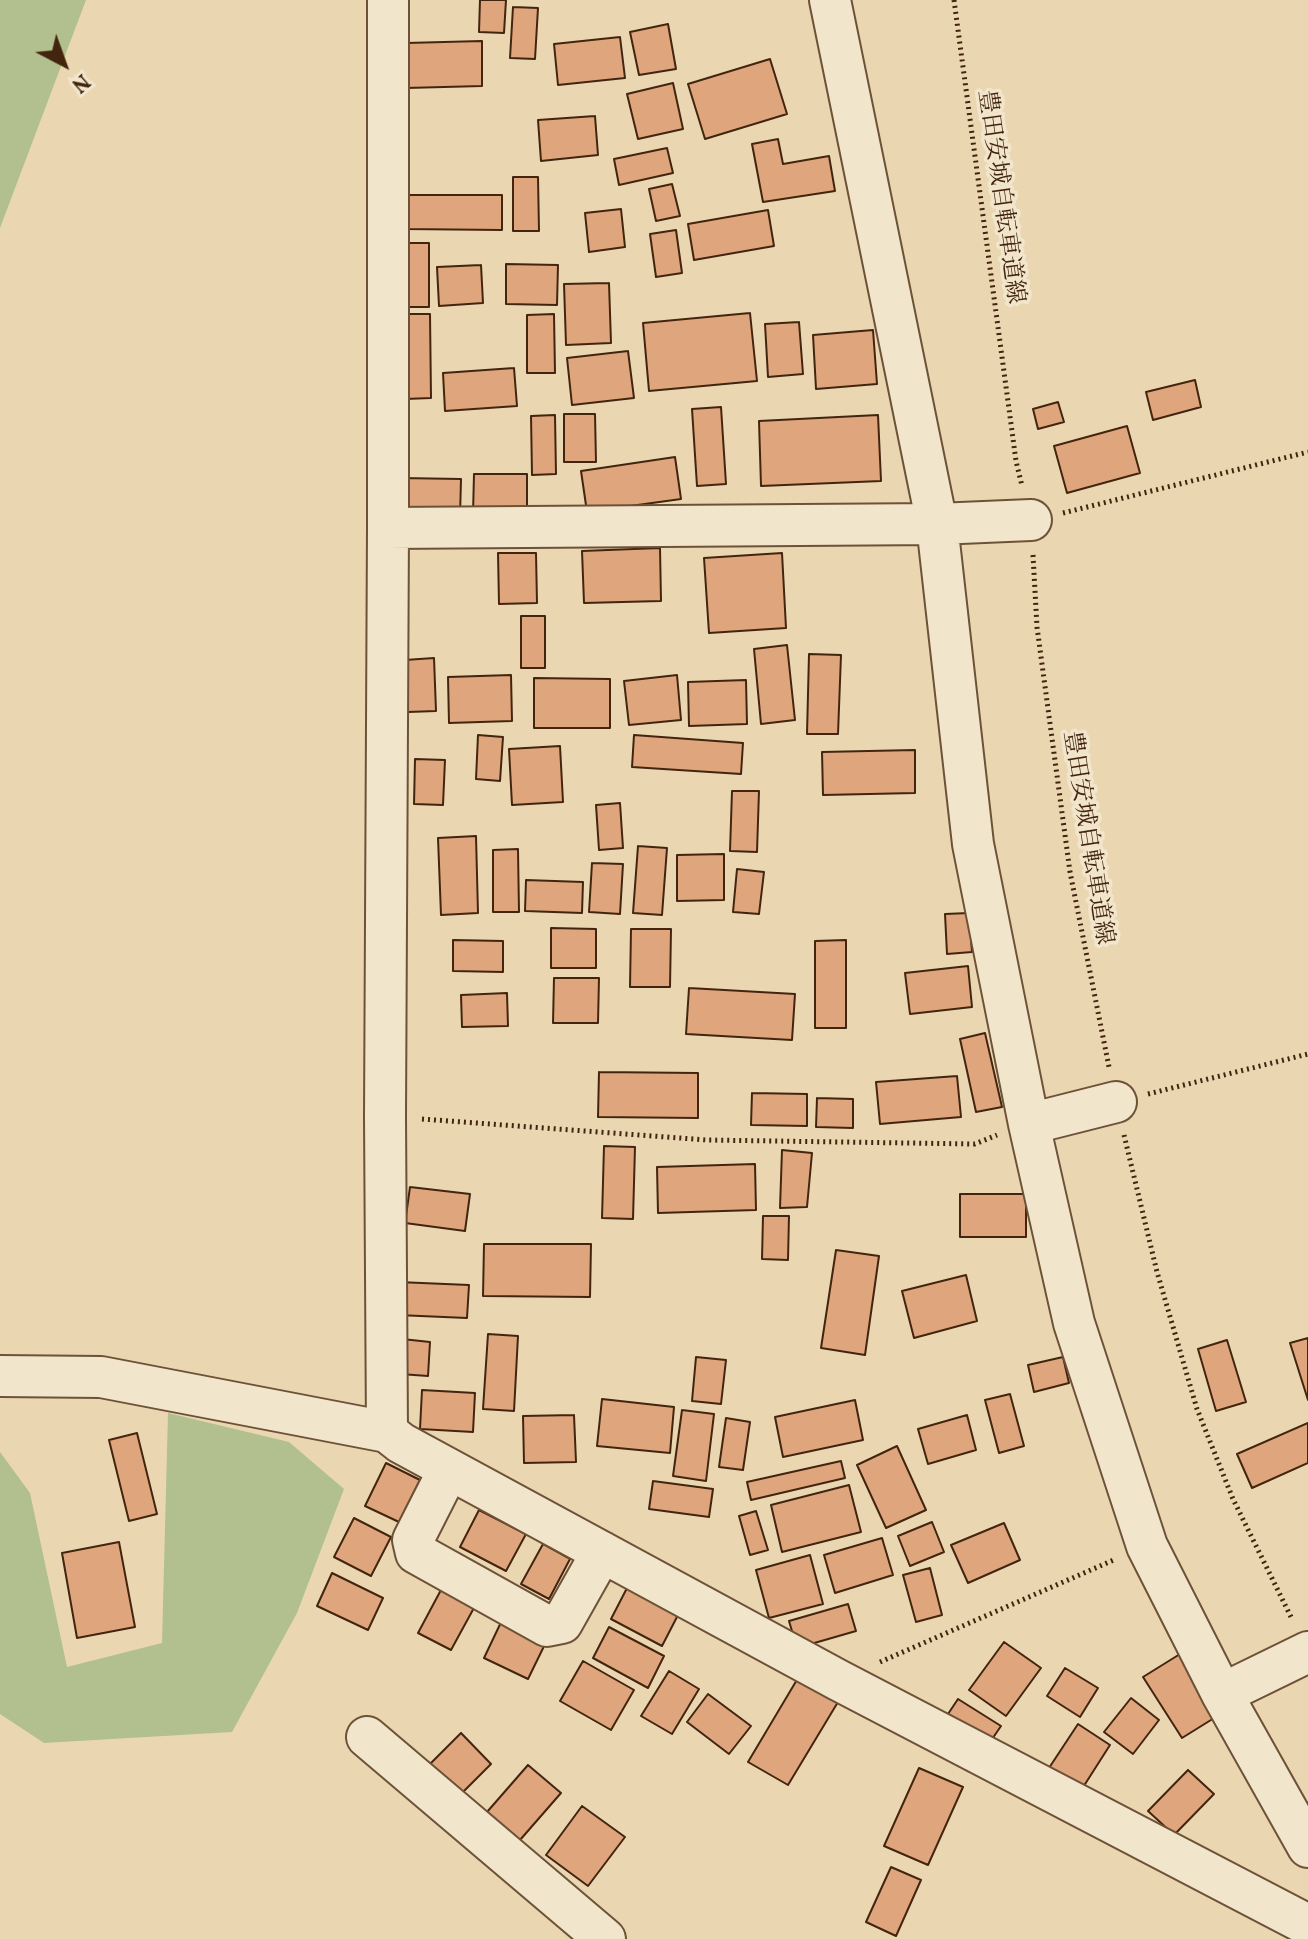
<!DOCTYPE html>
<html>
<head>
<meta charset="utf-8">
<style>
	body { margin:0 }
	#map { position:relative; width:1308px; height:1939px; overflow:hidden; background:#ead7b1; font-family:Vollkorn,serif }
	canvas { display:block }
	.north { position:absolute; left:24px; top:24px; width:80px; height:80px; -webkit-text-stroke:6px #f1e5cc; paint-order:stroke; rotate:139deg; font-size:22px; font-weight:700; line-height:32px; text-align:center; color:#43250f }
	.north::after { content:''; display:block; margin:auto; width:28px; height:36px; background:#43250f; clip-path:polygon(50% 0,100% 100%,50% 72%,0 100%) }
</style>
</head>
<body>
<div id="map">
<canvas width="1308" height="1939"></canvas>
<div class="north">N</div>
</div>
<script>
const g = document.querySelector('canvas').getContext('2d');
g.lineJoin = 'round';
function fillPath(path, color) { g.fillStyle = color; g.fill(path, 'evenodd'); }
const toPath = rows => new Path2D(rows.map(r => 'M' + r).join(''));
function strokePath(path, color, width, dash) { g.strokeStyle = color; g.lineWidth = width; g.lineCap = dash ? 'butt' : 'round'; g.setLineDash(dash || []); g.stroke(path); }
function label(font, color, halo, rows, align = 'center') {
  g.font = font + ' Vollkorn,"Noto Serif JP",serif'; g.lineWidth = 7; g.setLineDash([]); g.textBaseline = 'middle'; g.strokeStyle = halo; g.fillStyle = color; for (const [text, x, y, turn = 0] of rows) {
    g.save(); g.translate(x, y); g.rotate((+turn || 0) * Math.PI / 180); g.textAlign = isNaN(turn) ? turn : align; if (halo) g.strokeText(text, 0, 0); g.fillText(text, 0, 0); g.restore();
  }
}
fillPath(toPath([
	[0,0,86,0,0,228],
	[168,1413,289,1442,344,1489,297,1613,232,1732,44,1743,0,1714,0,1452,30,1493,67,1667,162,1643]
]), '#b2bf8f');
const building = toPath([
	[480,0,506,0,504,33,479,32,480,0],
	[513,7,538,8,535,59,510,58,513,7],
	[668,24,676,69,639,75,630,32,668,24],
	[620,37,625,78,558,85,554,44,620,37],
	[482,41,482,86,406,88,406,43,482,41],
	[770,59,787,114,705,139,688,84,770,59],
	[673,83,683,129,638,139,627,94,673,83],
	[595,116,598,155,541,161,538,120,595,116],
	[778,139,783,164,829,156,835,191,763,202,752,144,778,139],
	[667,148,673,173,619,185,614,159,667,148],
	[513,177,538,177,539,231,513,231,513,177],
	[672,184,680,216,656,221,649,189,672,184],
	[405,195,502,195,502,230,404,229,405,195],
	[621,209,625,247,589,252,585,213,621,209],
	[768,210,774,246,694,260,688,224,768,210],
	[676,230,682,273,656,277,650,234,676,230],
	[405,243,429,243,429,307,405,307,405,243],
	[506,264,558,265,557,305,506,304,506,264],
	[481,265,483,303,439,306,437,267,481,265],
	[609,283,611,343,566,345,564,284,609,283],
	[750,313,757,381,649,391,643,323,750,313],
	[404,314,430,314,431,398,405,399,404,314],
	[554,314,555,373,527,373,527,315,554,314],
	[799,322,803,374,768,377,765,324,799,322],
	[873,330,877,384,816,389,813,335,873,330],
	[628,351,634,398,572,405,567,358,628,351],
	[514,368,517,406,445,411,443,373,514,368],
	[1195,380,1201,407,1153,420,1146,392,1195,380],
	[1058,402,1064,422,1038,429,1033,409,1058,402],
	[721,407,726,484,697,486,692,409,721,407],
	[564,414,595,414,596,462,564,462,564,414],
	[555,415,556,474,532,475,531,416,555,415],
	[878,415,881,481,761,486,759,421,878,415],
	[1127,426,1140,473,1067,493,1054,446,1127,426],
	[675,457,681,499,587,512,581,471,675,457],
	[474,474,527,474,527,515,473,514,474,474],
	[400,478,461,479,460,517,400,516,400,478],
	[660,548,661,601,584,603,582,551,660,548],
	[498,553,536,553,537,603,499,604,498,553],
	[782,553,786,628,709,633,704,558,782,553],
	[521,616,545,616,545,668,521,668,521,616],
	[787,645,795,720,761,724,754,649,787,645],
	[809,654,841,655,838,734,807,734,809,654],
	[434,658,436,711,408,712,405,660,434,658],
	[511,675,512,721,449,723,448,677,511,675],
	[677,675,681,720,629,725,624,681,677,675],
	[534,678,610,679,610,728,534,728,534,678],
	[746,680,747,724,689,726,688,682,746,680],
	[478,735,503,737,500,781,476,779,478,735],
	[634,735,743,743,741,774,632,767,634,735],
	[560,746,563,802,512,805,509,749,560,746],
	[915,750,915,793,823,795,822,752,915,750],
	[415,759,445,760,443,805,414,804,415,759],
	[732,791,759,791,757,852,730,851,732,791],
	[620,803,623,848,599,850,596,805,620,803],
	[476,836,478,913,441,915,438,838,476,836],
	[638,846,667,848,662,915,633,913,638,846],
	[518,849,519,912,493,912,493,850,518,849],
	[724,854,724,900,677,901,677,855,724,854],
	[592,863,623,864,620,914,589,912,592,863],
	[737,869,764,872,759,914,733,912,737,869],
	[526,880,583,882,582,913,525,911,526,880],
	[969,913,972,952,947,954,945,914,969,913],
	[551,928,596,929,596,968,551,968,551,928],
	[631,929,671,929,670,987,630,987,631,929],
	[453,940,503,941,503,972,453,971,453,940],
	[846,940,846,1028,815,1028,815,941,846,940],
	[968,966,972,1007,910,1014,905,973,968,966],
	[554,978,599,978,598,1023,553,1023,554,978],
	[689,988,795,994,792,1040,686,1034,689,988],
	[507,993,508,1026,462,1027,461,995,507,993],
	[985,1033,1002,1107,976,1112,960,1039,985,1033],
	[599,1072,698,1073,698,1118,598,1117,599,1072],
	[957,1076,961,1117,880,1124,876,1082,957,1076],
	[752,1093,807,1094,807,1126,751,1125,752,1093],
	[817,1098,853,1099,853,1128,816,1127,817,1098],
	[604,1146,635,1147,633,1219,602,1218,604,1146],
	[782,1150,812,1153,807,1207,780,1208,782,1150],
	[755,1164,756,1210,658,1213,657,1167,755,1164],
	[410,1187,470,1194,465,1231,405,1223,410,1187],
	[960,1194,1026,1194,1026,1237,960,1237,960,1194],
	[763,1216,789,1216,788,1260,762,1259,763,1216],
	[484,1244,591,1244,590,1297,483,1296,484,1244],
	[836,1250,879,1256,865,1355,821,1348,836,1250],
	[966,1275,977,1321,914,1338,902,1291,966,1275],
	[398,1282,469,1285,467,1318,397,1315,398,1282],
	[488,1334,518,1336,514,1411,483,1409,488,1334],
	[1308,1338,1308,1400,1290,1343,1308,1338],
	[402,1339,430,1342,428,1376,400,1374,402,1339],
	[1227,1340,1246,1402,1216,1411,1198,1349,1227,1340],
	[696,1357,726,1360,721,1404,692,1401,696,1357],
	[1063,1357,1069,1383,1034,1392,1028,1365,1063,1357],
	[422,1390,475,1393,473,1432,420,1429,422,1390],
	[1010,1394,1024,1446,999,1453,985,1400,1010,1394],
	[602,1399,674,1407,670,1453,597,1446,602,1399],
	[855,1400,863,1440,783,1457,775,1417,855,1400],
	[682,1410,714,1414,706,1481,673,1476,682,1410],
	[574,1415,576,1462,524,1463,523,1416,574,1415],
	[967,1415,976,1450,928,1464,918,1429,967,1415],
	[726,1418,750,1422,743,1470,719,1467,726,1418],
	[1308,1423,1308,1463,1252,1488,1237,1454,1308,1423],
	[137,1433,157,1514,129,1521,109,1440,137,1433],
	[897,1446,926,1510,886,1528,857,1465,897,1446],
	[841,1461,845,1478,751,1500,747,1482,841,1461],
	[386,1463,420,1480,399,1522,365,1506,386,1463],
	[653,1481,713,1489,709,1517,649,1509,653,1481],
	[849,1485,861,1532,782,1552,771,1505,849,1485],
	[479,1510,526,1534,506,1571,460,1547,479,1510],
	[756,1511,768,1550,750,1555,739,1516,756,1511],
	[354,1518,391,1537,371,1576,334,1557,354,1518],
	[932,1522,944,1552,910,1566,898,1536,932,1522],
	[1004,1523,1020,1560,968,1583,951,1545,1004,1523],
	[882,1538,893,1575,835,1593,824,1555,882,1538],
	[119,1542,135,1627,77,1638,62,1553,119,1542],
	[543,1544,570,1559,549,1599,521,1584,543,1544],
	[810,1555,823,1604,769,1618,756,1570,810,1555],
	[930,1568,942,1615,916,1622,903,1575,930,1568],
	[332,1573,383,1598,368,1630,317,1606,332,1573],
	[442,1588,475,1606,451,1650,418,1633,442,1588],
	[627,1588,678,1615,662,1646,611,1619,627,1588],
	[848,1604,856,1631,797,1648,789,1621,848,1604],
	[504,1616,548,1638,528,1679,484,1658,504,1616],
	[609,1627,664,1656,648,1688,593,1658,609,1627],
	[1004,1642,1041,1668,1006,1716,969,1690,1004,1642],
	[1180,1654,1219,1715,1182,1738,1143,1677,1180,1654],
	[583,1661,634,1690,611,1730,560,1701,583,1661],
	[1065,1668,1098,1688,1080,1717,1047,1696,1065,1668],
	[669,1671,699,1689,672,1734,641,1716,669,1671],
	[798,1678,838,1702,788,1785,748,1762,798,1678],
	[708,1694,751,1726,729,1754,687,1722,708,1694],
	[1131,1698,1159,1720,1133,1754,1104,1732,1131,1698],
	[958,1699,1001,1726,986,1748,944,1720,958,1699],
	[1078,1724,1110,1745,1080,1792,1047,1771,1078,1724],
	[461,1733,491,1764,456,1799,426,1768,461,1733],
	[528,1765,561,1793,520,1840,487,1812,528,1765],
	[919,1768,963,1787,928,1865,884,1846,919,1768],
	[1188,1770,1214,1794,1174,1835,1148,1811,1188,1770],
	[582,1806,625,1837,588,1886,546,1855,582,1806],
	[891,1867,921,1880,896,1936,866,1922,891,1867]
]);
fillPath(building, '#dfa57d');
strokePath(building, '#43250f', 2);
const minor = toPath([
	[830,0,937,524,973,844,1029,1124,1074,1323,1147,1546,1222,1694,1308,1847],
	[388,528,937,524,1031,520],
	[1029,1124,1116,1102],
	[0,1376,101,1377,387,1432,401,1443,838,1680,1308,1925],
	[387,1432,385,1116,388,528,388,0],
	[449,1469,413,1540,416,1553,547,1626,562,1623,602,1552],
	[1222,1694,1308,1652],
	[367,1737,605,1939]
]);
strokePath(minor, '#6d5238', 44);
strokePath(toPath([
	[954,0,1016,461,1022,486],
	[1063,513,1308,452],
	[1033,555,1037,627,1070,872,1109,1067],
	[1148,1094,1308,1054],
	[422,1119,707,1140,975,1144,997,1135],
	[1124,1135,1157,1272,1197,1409,1233,1499,1292,1619],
	[880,1662,1116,1559]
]), '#43250f', 5, [2, 4]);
strokePath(minor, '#f1e5cc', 40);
label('24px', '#43250f', '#f1e5cc', [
	["豊田安城自転車道線",999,197,82],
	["豊田安城自転車道線",1086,838,81]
]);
</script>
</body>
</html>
